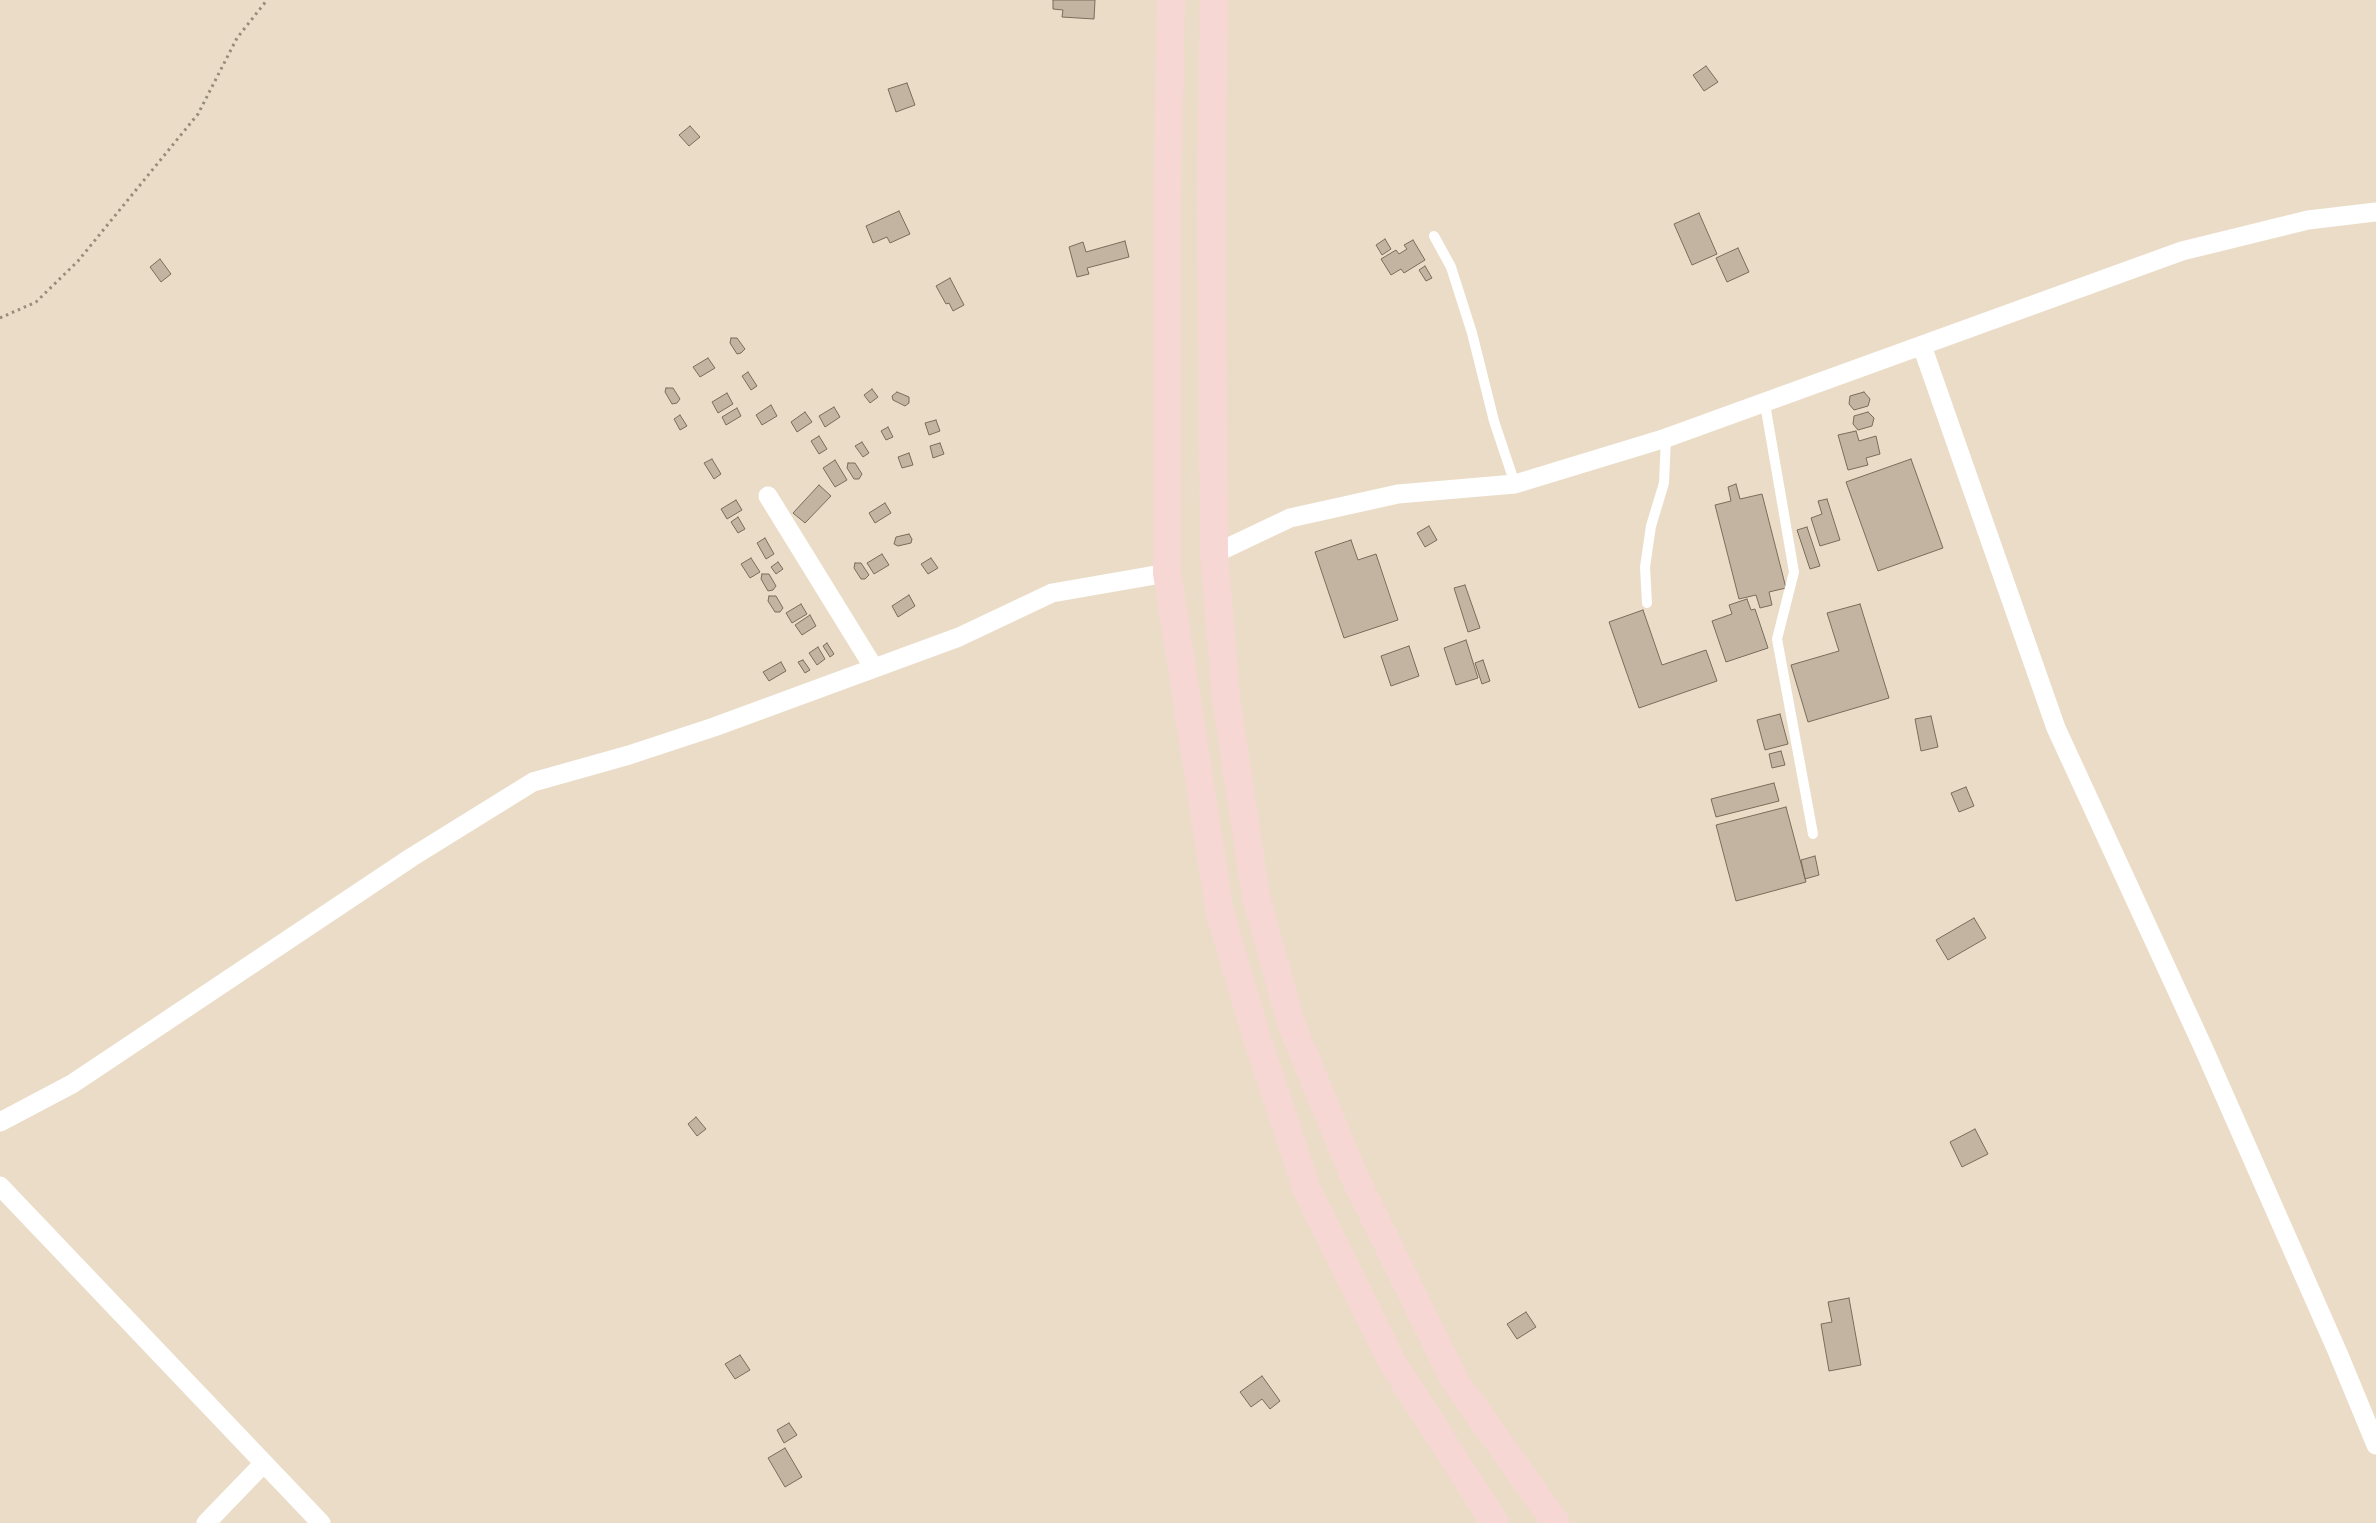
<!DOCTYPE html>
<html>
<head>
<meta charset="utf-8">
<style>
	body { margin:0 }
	canvas { display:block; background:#eadcc7 }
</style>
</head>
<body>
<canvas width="2376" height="1523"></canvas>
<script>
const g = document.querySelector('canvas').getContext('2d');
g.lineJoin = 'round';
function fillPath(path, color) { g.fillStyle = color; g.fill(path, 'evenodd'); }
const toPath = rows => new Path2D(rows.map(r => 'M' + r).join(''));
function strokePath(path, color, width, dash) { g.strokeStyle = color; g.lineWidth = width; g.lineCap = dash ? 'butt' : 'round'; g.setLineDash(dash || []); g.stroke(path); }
const building = toPath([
	[1053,0,1095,0,1094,19,1062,17,1063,10,1053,9,1053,0],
	[1706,66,1718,82,1704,91,1693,75,1706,66],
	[907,83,915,105,896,112,888,89,907,83],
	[690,126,700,137,689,146,679,135,690,126],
	[899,211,910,234,890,243,887,237,873,243,866,226,899,211],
	[1699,213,1717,254,1692,265,1674,224,1699,213],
	[1385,239,1391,249,1382,255,1376,245,1385,239],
	[1413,240,1425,260,1404,273,1401,269,1391,275,1381,259,1396,250,1399,254,1407,249,1404,245,1413,240],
	[1125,241,1129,257,1087,268,1089,274,1077,277,1069,247,1083,242,1086,252,1125,241],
	[1738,248,1749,272,1727,282,1716,258,1738,248],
	[160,259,171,274,161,282,150,267,160,259],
	[1425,266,1432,278,1426,281,1419,270,1425,266],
	[950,278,964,305,953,311,949,303,946,304,936,286,950,278],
	[731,338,737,338,745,349,741,353,737,354,730,343,731,338],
	[708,358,715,368,700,377,693,367,708,358],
	[748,372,757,386,751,390,742,376,748,372],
	[666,388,673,388,680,399,677,403,672,404,665,392,666,388],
	[872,389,878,397,870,403,864,395,872,389],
	[897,392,909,397,909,403,905,406,893,400,892,396,897,392],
	[1864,392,1870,399,1868,406,1854,410,1849,404,1850,396,1864,392],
	[727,393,733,404,718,413,712,402,727,393],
	[771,405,777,416,762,425,756,415,771,405],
	[834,407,840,417,825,427,819,416,834,407],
	[737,408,741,416,726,425,722,417,737,408],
	[805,412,812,422,797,432,791,422,805,412],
	[1868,412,1874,418,1872,426,1858,430,1853,424,1854,416,1868,412],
	[680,415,687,426,680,430,674,419,680,415],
	[936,420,940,431,929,435,925,423,936,420],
	[888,427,893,437,886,440,881,431,888,427],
	[1856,431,1859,441,1876,436,1880,454,1866,458,1868,465,1848,470,1838,435,1856,431],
	[819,436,827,449,819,454,811,441,819,436],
	[862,442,869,453,863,457,855,446,862,442],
	[940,443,944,454,933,458,930,446,940,443],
	[909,453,913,465,902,468,898,457,909,453],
	[712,459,721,474,714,479,704,463,712,459],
	[1911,459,1943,548,1878,571,1846,482,1911,459],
	[835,460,847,480,835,487,823,468,835,460],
	[848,463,855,463,862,474,859,479,854,479,847,468,848,463],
	[1736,484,1740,499,1762,494,1786,588,1769,592,1772,605,1760,608,1756,595,1739,599,1715,505,1731,501,1728,487,1736,484],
	[819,485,831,496,805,523,793,513,819,485],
	[1827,499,1840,540,1820,546,1811,518,1822,514,1818,501,1827,499],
	[736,500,742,510,727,519,721,509,736,500],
	[885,503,891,513,875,523,869,513,885,503],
	[738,517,745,529,738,533,731,522,738,517],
	[1429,526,1437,540,1425,547,1417,533,1429,526],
	[1807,527,1820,566,1810,569,1797,530,1807,527],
	[909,534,912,539,911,543,898,546,894,544,896,537,909,534],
	[765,538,774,554,766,559,757,543,765,538],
	[1351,540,1358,560,1376,554,1398,620,1344,638,1315,552,1351,540],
	[882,554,889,565,874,574,867,563,882,554],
	[751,558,760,572,750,578,741,564,751,558],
	[931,558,938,568,928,574,921,564,931,558],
	[778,562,783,569,776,574,771,567,778,562],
	[855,563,861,563,869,575,865,579,861,579,854,568,855,563],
	[762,574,769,574,776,586,773,590,768,591,761,579,762,574],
	[1465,585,1480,628,1468,632,1454,588,1465,585],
	[909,595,915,606,898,617,892,606,909,595],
	[769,596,776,596,783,608,780,612,775,612,768,601,769,596],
	[1747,599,1751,610,1755,609,1768,648,1726,662,1712,621,1732,614,1729,605,1747,599],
	[801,604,807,614,792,623,786,613,801,604],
	[1860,604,1889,698,1808,722,1791,665,1839,651,1827,613,1860,604],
	[1643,610,1662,665,1706,650,1717,681,1639,708,1609,622,1643,610],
	[810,615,816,626,802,635,795,625,810,615],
	[1466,640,1478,678,1456,685,1444,648,1466,640],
	[827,643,834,654,830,657,823,646,827,643],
	[1409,646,1419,676,1391,686,1381,656,1409,646],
	[818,647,825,659,817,665,809,653,818,647],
	[803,660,810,670,805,673,798,662,803,660],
	[1483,660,1490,681,1482,684,1475,663,1483,660],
	[781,662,786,671,769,681,763,672,781,662],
	[1780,714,1788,744,1765,750,1757,720,1780,714],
	[1931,716,1938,747,1921,751,1915,719,1931,716],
	[1781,751,1785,765,1772,768,1769,754,1781,751],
	[1774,783,1779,801,1716,817,1711,799,1774,783],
	[1966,787,1974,806,1959,812,1951,793,1966,787],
	[1786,807,1806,882,1736,901,1716,825,1786,807],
	[1815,856,1819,875,1805,879,1801,860,1815,856],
	[1974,918,1986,938,1948,960,1936,940,1974,918],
	[696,1117,706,1129,697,1136,688,1124,696,1117],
	[1975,1129,1988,1154,1962,1167,1950,1142,1975,1129],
	[1849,1298,1861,1365,1829,1371,1821,1324,1832,1322,1828,1302,1849,1298],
	[1526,1312,1536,1327,1517,1339,1507,1324,1526,1312],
	[740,1355,750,1370,735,1379,725,1364,740,1355],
	[1262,1376,1280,1401,1270,1409,1262,1399,1251,1407,1240,1392,1262,1376],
	[789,1423,797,1435,784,1443,777,1430,789,1423],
	[785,1448,802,1477,785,1487,768,1458,785,1448]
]);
fillPath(building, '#c2b4a0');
strokePath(building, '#796d5a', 1);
strokePath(toPath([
	[0,318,36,302,78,261,198,114,237,38,267,0]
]), '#968c7c', 3, [2.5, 4]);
strokePath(toPath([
	[1434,236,1451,267,1472,333,1494,421,1515,484],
	[1765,404,1794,572,1777,639,1813,834],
	[1647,603,1645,567,1651,526,1664,483,1666,438]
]), '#fff', 10);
strokePath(toPath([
	[1922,346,2056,728,2203,1047,2338,1353,2376,1445],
	[768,496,874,668],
	[1214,554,1290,518,1398,494,1515,484,1666,438,2182,251,2308,220,2376,212],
	[0,1122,72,1084,412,857,533,782,629,755,714,727,959,637,1052,593,1167,573],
	[0,1186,321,1523],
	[206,1523,263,1464]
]), '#fff', 19);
strokePath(toPath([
	[1171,0,1167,206,1167,573,1220,913,1256,1035,1307,1190,1392,1362,1495,1523],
	[1214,0,1211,189,1214,554,1226,698,1256,897,1291,1023,1354,1176,1455,1381,1556,1523]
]), '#f7d7d4', 28);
</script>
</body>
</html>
